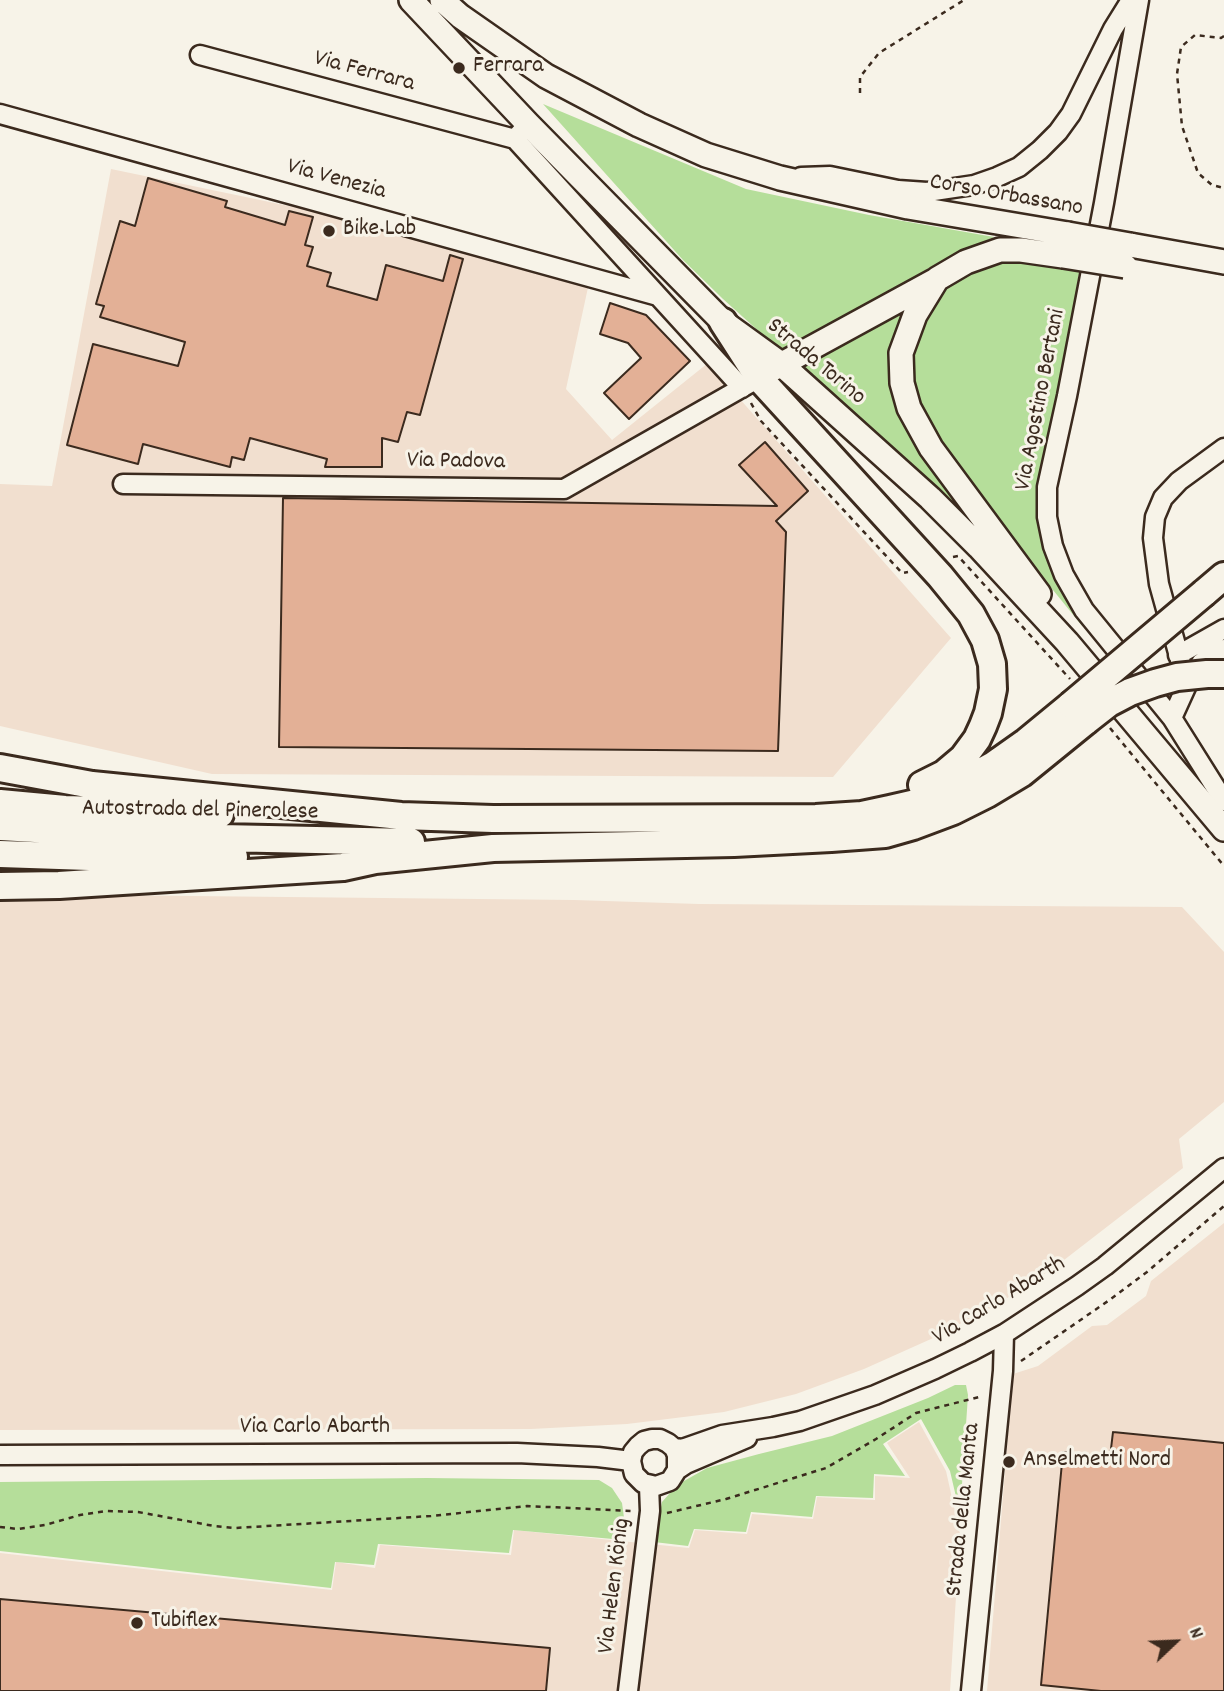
<!DOCTYPE html>
<html>
<head>
<meta charset="utf-8">
<style>
	body { margin:0 }
	#map { position:relative; width:1224px; height:1691px; overflow:hidden; background:#f7f3e8; font-family:Dekko,sans-serif }
	canvas { display:block }
	.north { position:absolute; left:1140px; top:1607px; width:70px; height:70px; -webkit-text-stroke:5px #f7f3e8; paint-order:stroke; rotate:67deg; font-size:19px; font-weight:700; line-height:28px; text-align:center; color:#3b2a1e }
	.north::after { content:''; display:block; margin:auto; width:24px; height:32px; background:#3b2a1e; clip-path:polygon(50% 0,100% 100%,50% 72%,0 100%) }
</style>
</head>
<body>
<div id="map">
<canvas width="1224" height="1691"></canvas>
<div class="north">N</div>
</div>
<script>
const g = document.querySelector('canvas').getContext('2d');
g.lineJoin = 'round';
function fillPath(path, color) { g.fillStyle = color; g.fill(path, 'evenodd'); }
const toPath = rows => new Path2D(rows.map(r => 'M' + r).join(''));
function strokePath(path, color, width, dash) { g.strokeStyle = color; g.lineWidth = width; g.lineCap = dash ? 'butt' : 'round'; g.setLineDash(dash || []); g.stroke(path); }
function label(font, color, halo, rows, align = 'center') {
  g.font = font + ' Dekko,sans-serif'; g.lineWidth = 6; g.setLineDash([]); g.textBaseline = 'middle'; g.strokeStyle = halo; g.fillStyle = color; for (const [text, x, y, turn = 0] of rows) {
    g.save(); g.translate(x, y); g.rotate((+turn || 0) * Math.PI / 180); g.textAlign = isNaN(turn) ? turn : align; if (halo) g.strokeText(text, 0, 0); g.fillText(text, 0, 0); g.restore();
  }
}
fillPath(toPath([
	[111,169,592,269,566,389,612,440,708,363,951,638,833,777,212,774,0,726,0,484,52,486],
	[0,894,574,900,699,904,1182,907,1224,952,1224,1102,1179,1139,1183,1168,1055,1267,998,1304,931,1339,864,1369,796,1394,724,1412,627,1424,531,1429,0,1430],
	[1224,1223,1224,1691,987,1691,1013,1374,1038,1366,1092,1326,1107,1325,1146,1296,1151,1281],
	[919,1422,946,1471,960,1534,950,1691,0,1691,0,1553,332,1590,336,1562,375,1568,380,1545,511,1555,514,1530,689,1548,695,1530,747,1534,752,1514,813,1519,817,1497,875,1500,875,1476,910,1478,887,1443]
]), '#f1dfcf');
fillPath(toPath([
	[543,104,746,189,869,215,994,237,938,263,783,353,723,299,683,260],
	[1022,257,1080,268,1043,485,1067,597,1083,627,967,484,917,405,910,372,914,338,940,292,968,271,1001,259],
	[906,306,902,321,923,451,971,522,862,421,796,366],
	[955,1385,966,1385,968,1395,960,1514,950,1471,921,1419,883,1444,905,1476,874,1474,873,1498,816,1496,812,1517,751,1512,746,1532,694,1529,688,1546,654,1542,662,1502,677,1485,707,1468,759,1454,832,1436,928,1398],
	[427,1478,599,1480,612,1488,622,1503,625,1525,624,1540,513,1530,509,1553,378,1544,374,1565,335,1562,331,1588,0,1551,0,1482]
]), '#b5de9a');
const building = toPath([
	[148,178,227,201,225,207,285,225,289,211,313,217,305,245,313,247,307,266,331,273,327,286,377,300,386,265,443,281,450,255,463,259,420,415,407,412,398,442,382,438,382,467,325,467,327,459,250,438,244,460,232,457,230,467,143,444,138,464,67,445,93,344,178,366,185,342,100,317,104,306,96,304,120,221,135,226,148,178],
	[610,303,646,315,690,361,629,419,604,393,641,358,628,343,600,334,610,303],
	[765,442,808,491,776,521,786,532,778,751,279,747,283,498,777,506,739,465,765,442],
	[1113,1432,1224,1443,1224,1691,1101,1691,1041,1685,1063,1452,1110,1457,1113,1432],
	[0,1599,550,1648,546,1691,0,1691,0,1599]
]);
fillPath(building, '#e3b096');
strokePath(building, '#3b2a1e', 2);
const minor = toPath([
	[1139,0,1104,203,1067,396,1047,487,1047,517,1053,546,1064,575,1084,610,1172,718,1224,801],
	[200,55,515,139],
	[0,114,658,296],
	[528,124,515,139,742,388],
	[801,177,830,176,898,190,927,192,974,185,997,177,1019,167,1040,150,1058,132,1071,114,1113,29,1131,0],
	[123,484,564,489,759,378],
	[1178,655,1224,629],
	[1187,685,1159,584,1153,538,1155,517,1163,498,1179,481,1224,448],
	[1172,718,1187,685,1201,663,1213,654,1224,649],
	[674,1448,682,1449,722,1435,773,1427,800,1421,875,1395,935,1369,970,1352,1004,1334,1077,1286,1105,1266,1224,1168],
	[0,1455,517,1453,598,1457,631,1461],
	[677,1470,677,1455,674,1448,668,1443,660,1439,652,1439,644,1441,638,1446,633,1452,631,1461,634,1474,643,1483,656,1486,670,1481,677,1470,686,1464,747,1438],
	[628,1691,650,1511,649,1486],
	[971,1691,1003,1371,1004,1334]
]);
const major = toPath([
	[411,0,528,124,723,322,781,364,930,498,979,547,1067,642,1224,829],
	[442,0,460,16,546,76,639,125,706,155,780,178,908,207,1068,234],
	[1130,245,1224,262],
	[771,370,934,281],
	[1039,594,931,448,909,408,902,383,901,353,915,315,937,279,966,262,1000,250,1021,250,1063,256]
]);
const highway = toPath([
	[723,322,759,378,940,576,971,614,985,640,992,664,993,689,988,713,983,726,977,739,963,758,944,774,922,785],
	[1204,593,1224,576],
	[0,768,92,785,401,816,493,819,816,818,862,815,890,809,916,803,941,794,992,766,1026,742,1071,705],
	[0,803,65,809,220,814],
	[0,827,173,837,411,842],
	[0,854,89,857,234,857],
	[0,886,59,885,343,867,375,860,493,848,734,843,831,838,885,834,913,826,953,811,987,794,1022,773,1086,721]
]);
strokePath(minor, '#3b2a1e', 23);
strokePath(major, '#3b2a1e', 28);
strokePath(highway, '#3b2a1e', 32);
strokePath(toPath([
	[1224,36,1221,38,1195,35,1181,47,1177,74,1182,126,1198,173,1212,185,1224,188],
	[860,93,860,77,879,53,964,0],
	[751,403,761,421,902,573,908,572],
	[953,557,958,556,1070,679],
	[1110,728,1224,866],
	[1021,1361,1108,1301,1147,1272,1224,1206],
	[667,1513,726,1499,826,1468,876,1439,916,1413,983,1396],
	[0,1527,18,1529,45,1525,80,1515,107,1511,138,1512,214,1526,235,1528,431,1516,527,1506,633,1511]
]), '#3b2a1e', 2.5, [5, 5]);
strokePath(minor, '#f7f3e8', 18);
strokePath(major, '#f7f3e8', 23);
strokePath(highway, '#f7f3e8', 26);
const majorBridge = toPath([
	[1068,234,1130,245],
	[1063,256,1125,266]
]);
const highwayBridge = toPath([
	[1071,705,1204,593],
	[1086,721,1109,703,1130,692,1155,683,1177,677,1207,674,1224,674]
]);
strokePath(majorBridge, '#3b2a1e', 28, []);
strokePath(highwayBridge, '#3b2a1e', 32, []);
strokePath(majorBridge, '#f7f3e8', 23);
strokePath(highwayBridge, '#f7f3e8', 26);
for (const [x, y, r, color] of [
	[459,68,7,"#3b2a1e"],
	[329,231,7,"#3b2a1e"],
	[1009,1462,7,"#3b2a1e"],
	[137,1623,7,"#3b2a1e"]
]) { const dot = new Path2D(); dot.arc(x, y, r, 0, 2 * Math.PI); g.fillStyle = color; g.fill(dot); strokePath(dot, '#f7f3e8', 2.5); }
label('24px', '#3b2a1e', '#f7f3e8', [
	["Ferrara",473,68],
	["Bike Lab",343,231],
	["Anselmetti Nord",1023,1462],
	["Tubiflex",151,1623]
], 'left');
label('24px', '#3b2a1e', '#f7f3e8', [
	["Via Ferrara",364,73,15],
	["Via Venezia",336,181,15],
	["Corso Orbassano",1006,197,10],
	["Strada Torino",815,363,40],
	["Via Agostino Bertani",1042,400,-79],
	["Via Padova",456,463,1],
	["Autostrada del Pinerolese",200,812,1],
	["Via Carlo Abarth",1000,1302,-31],
	["Via Carlo Abarth",315,1429],
	["Strada della Manta",965,1510,-84],
	["Via Helen König",616,1586,-83]
]);
</script>
</body>
</html>
